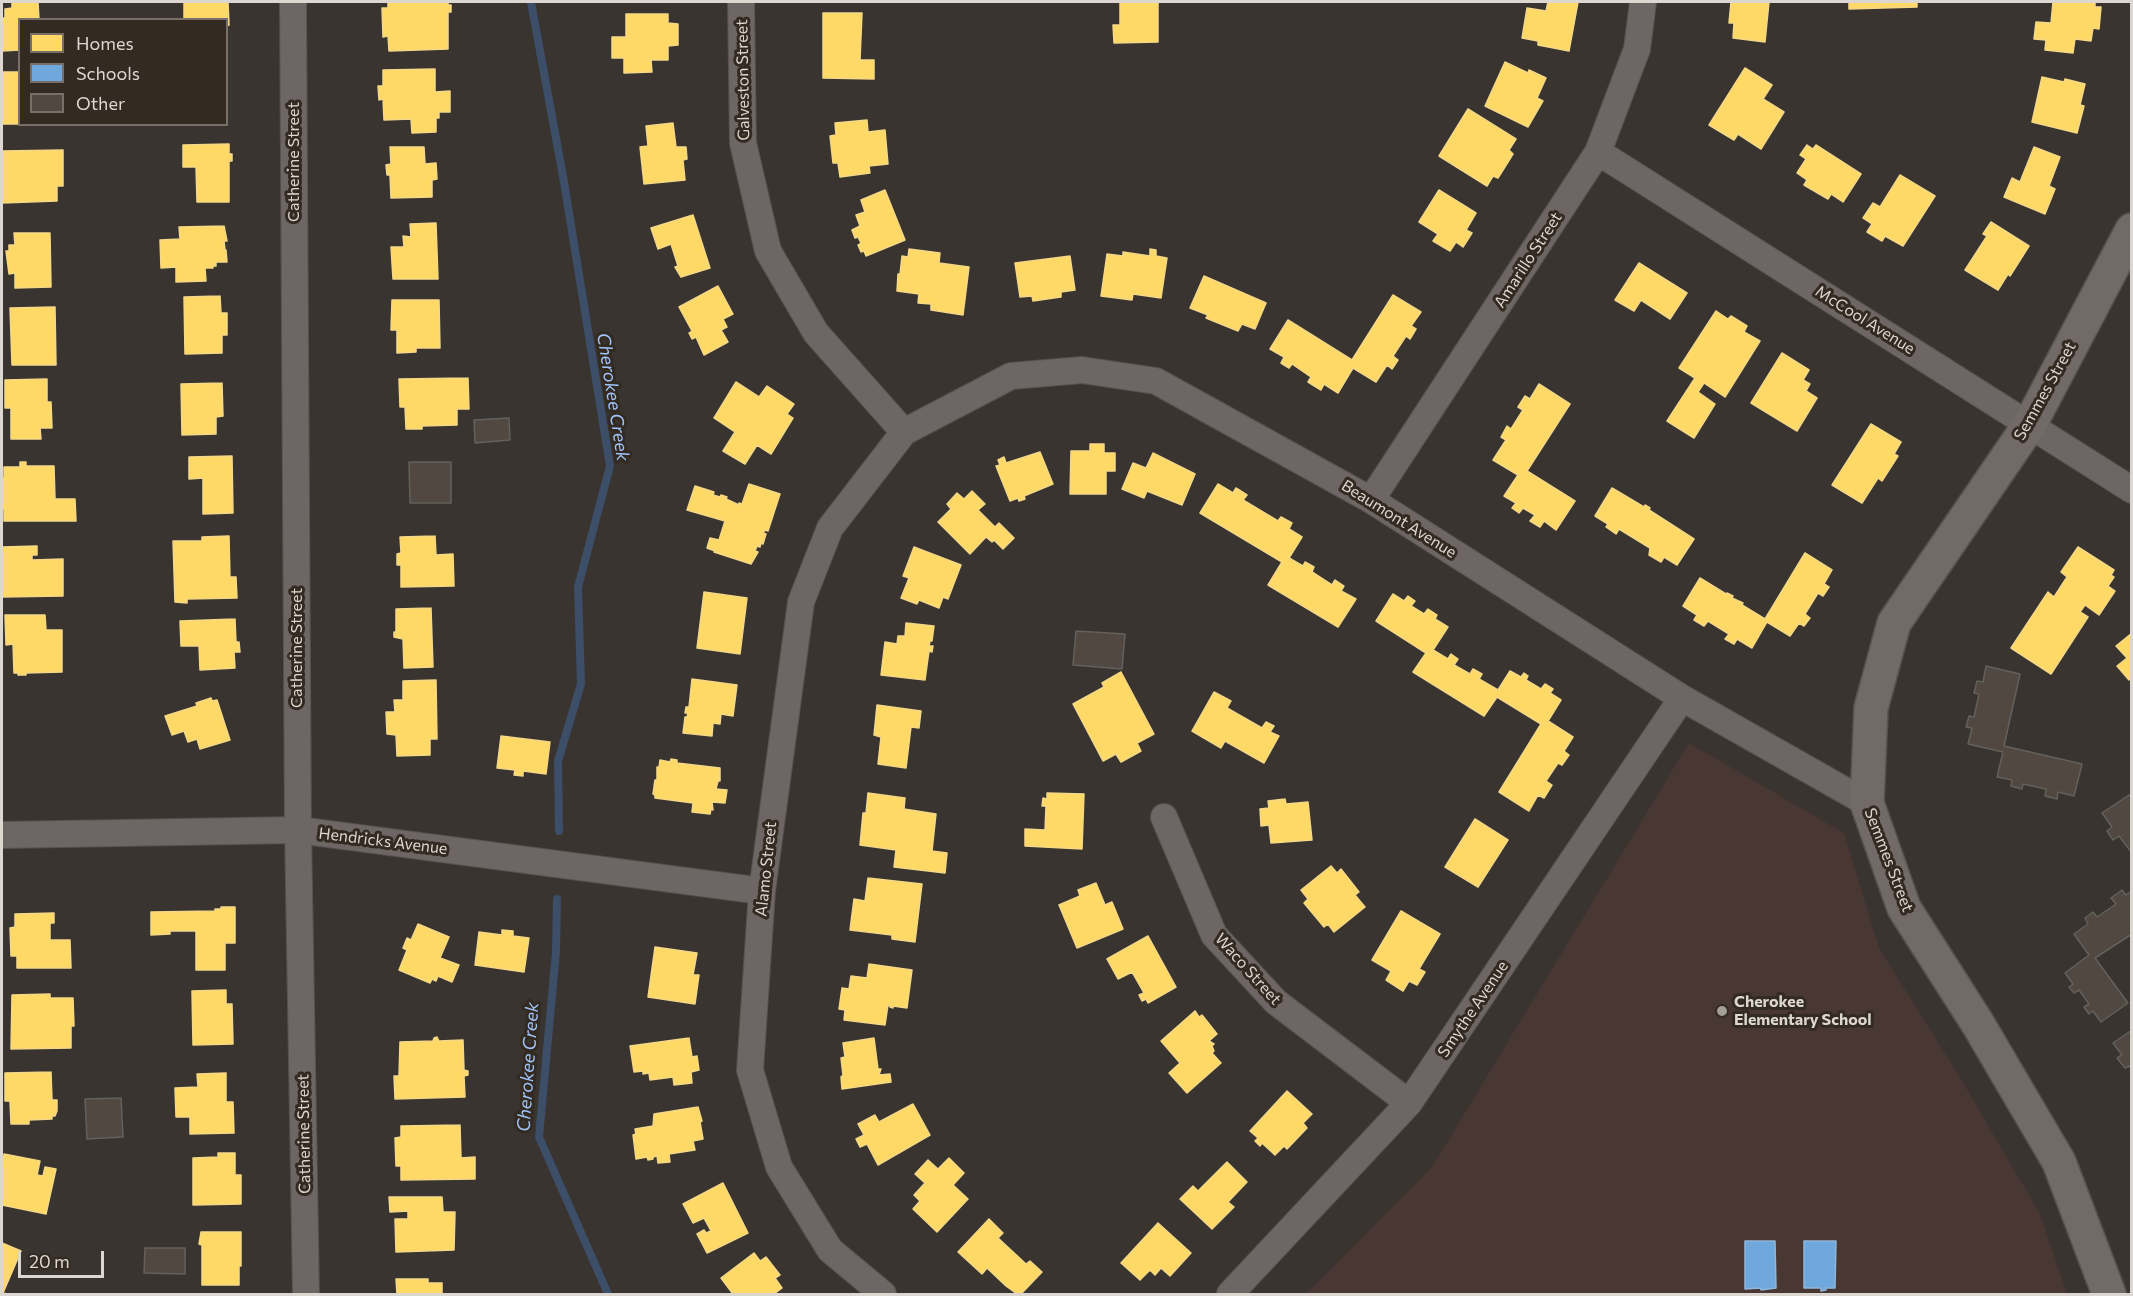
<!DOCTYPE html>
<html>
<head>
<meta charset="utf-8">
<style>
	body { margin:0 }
	#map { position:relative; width:2133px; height:1296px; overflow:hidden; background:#39342f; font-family:Commissioner,sans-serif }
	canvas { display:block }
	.frame { position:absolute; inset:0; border:3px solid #ddd7d2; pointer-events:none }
	.legend { position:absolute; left:18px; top:18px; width:210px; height:108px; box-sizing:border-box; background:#332a21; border:2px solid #776f68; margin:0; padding:8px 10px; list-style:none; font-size:18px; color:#ddd7d2 }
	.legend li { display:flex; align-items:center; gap:12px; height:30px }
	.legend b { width:30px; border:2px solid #776f68 }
	.scale { position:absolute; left:18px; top:1251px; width:86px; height:27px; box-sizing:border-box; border:3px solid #ddd7d2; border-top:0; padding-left:8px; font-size:18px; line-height:21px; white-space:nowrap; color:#ddd7d2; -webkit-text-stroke:4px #332a21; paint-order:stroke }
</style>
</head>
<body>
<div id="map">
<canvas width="2133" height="1296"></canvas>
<div class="frame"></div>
<ul class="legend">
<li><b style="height:16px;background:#ffd966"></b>Homes</li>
<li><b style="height:16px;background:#6fa8dc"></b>Schools</li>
<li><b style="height:16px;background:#504841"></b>Other</li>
</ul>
<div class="scale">20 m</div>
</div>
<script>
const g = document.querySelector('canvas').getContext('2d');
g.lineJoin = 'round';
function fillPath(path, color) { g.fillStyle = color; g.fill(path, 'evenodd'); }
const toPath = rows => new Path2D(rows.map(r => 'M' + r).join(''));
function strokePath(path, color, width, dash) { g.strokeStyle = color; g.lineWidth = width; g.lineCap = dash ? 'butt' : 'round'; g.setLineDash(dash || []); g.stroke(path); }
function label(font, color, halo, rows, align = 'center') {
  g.font = font + ' Commissioner,sans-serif'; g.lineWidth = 6; g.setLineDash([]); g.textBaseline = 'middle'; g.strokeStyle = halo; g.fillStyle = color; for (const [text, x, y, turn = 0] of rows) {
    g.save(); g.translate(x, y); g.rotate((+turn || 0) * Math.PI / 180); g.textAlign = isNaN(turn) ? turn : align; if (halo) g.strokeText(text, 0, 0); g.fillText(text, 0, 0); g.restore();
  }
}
fillPath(toPath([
	[1689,743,1844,833,1879,948,1958,1074,2040,1214,2067,1294,1306,1294,1432,1167]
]), '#493734');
const homes = toPath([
	[12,2,38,2,39,20,20,20,20,50,2,51,2,18,5,18,5,9,12,8,12,2],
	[184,2,228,2,229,25,226,26,226,20,184,20,184,2],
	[388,2,448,2,448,5,451,5,451,12,448,12,448,49,389,51,388,36,383,37,382,8,388,8,388,2],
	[1120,2,1158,2,1158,42,1114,43,1113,25,1120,25,1120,2],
	[1548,2,1578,2,1569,51,1538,45,1538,41,1522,38,1527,8,1546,11,1548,2],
	[1731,2,1769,2,1765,42,1733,38,1734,23,1729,23,1731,2],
	[1849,2,1917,2,1917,7,1849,9,1849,2],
	[2053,2,2095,2,2095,7,2101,7,2099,29,2093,28,2091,41,2075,39,2073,53,2045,50,2046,40,2034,39,2036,22,2051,23,2053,2],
	[823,13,862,13,860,60,874,60,874,79,823,78,823,13],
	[626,14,668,14,668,23,678,24,678,45,668,46,668,60,651,60,652,72,624,73,624,58,612,58,612,37,626,37,626,14],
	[1505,62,1528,73,1529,70,1546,78,1537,98,1543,101,1528,127,1485,106,1505,62],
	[1745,68,1772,85,1763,99,1784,112,1761,149,1738,134,1734,140,1709,125,1745,68],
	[435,69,435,92,450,91,450,112,439,112,439,118,436,118,436,132,412,133,411,119,384,120,383,99,379,100,378,86,383,86,383,70,435,69],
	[2,72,20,72,20,124,2,124,2,72],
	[2042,77,2064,82,2065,79,2085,84,2080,105,2084,106,2077,133,2032,122,2042,77],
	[1468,109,1516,139,1509,150,1513,154,1498,178,1493,176,1487,186,1439,156,1468,109],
	[867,120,868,132,885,130,888,164,869,166,870,173,840,177,838,163,833,163,830,136,836,135,835,123,867,120],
	[673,123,676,147,686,147,687,159,683,160,685,180,644,184,640,147,648,146,646,126,673,123],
	[229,144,229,154,232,154,232,161,229,161,229,202,197,202,196,167,183,167,183,145,229,144],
	[1807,145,1813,149,1816,145,1861,174,1843,202,1831,194,1828,199,1804,185,1807,180,1797,173,1806,159,1800,155,1807,145],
	[390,147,424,147,425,164,436,163,437,179,432,180,432,197,391,198,390,175,387,175,386,165,391,164,390,147],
	[2034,147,2060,157,2049,186,2055,189,2045,214,2004,197,2012,178,2020,182,2034,147],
	[63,150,63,186,57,186,57,201,2,203,2,151,63,150],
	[1900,175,1935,196,1903,246,1885,236,1882,241,1867,232,1872,224,1863,218,1873,203,1880,207,1900,175],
	[885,190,905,240,866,256,864,251,861,252,858,245,861,243,858,237,855,238,852,230,860,226,856,215,865,212,861,200,885,190],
	[1439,190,1476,213,1466,230,1472,233,1463,247,1456,242,1450,251,1433,241,1438,234,1419,222,1439,190],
	[693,215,710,268,681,277,675,267,678,266,671,244,658,249,651,228,693,215],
	[1991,222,2029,246,2010,276,2008,274,1998,290,1965,270,1987,236,1983,234,1991,222],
	[436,223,438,279,393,279,391,247,404,247,403,236,411,237,410,224,436,223],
	[224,226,227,241,224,241,225,250,226,250,227,262,216,262,216,266,213,266,213,268,205,268,206,281,176,282,176,267,161,268,160,240,180,239,179,227,224,226],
	[14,233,50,233,51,287,15,288,15,273,9,274,6,251,9,251,9,245,15,245,14,233],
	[909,249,940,253,939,263,969,267,963,315,931,310,931,304,918,303,919,294,897,291,898,274,900,274,902,256,908,257,909,249],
	[1150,249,1156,250,1156,256,1167,258,1161,298,1133,294,1132,300,1101,296,1107,254,1123,256,1123,252,1150,256,1150,249],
	[1070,256,1075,290,1061,292,1061,297,1033,301,1032,296,1020,297,1015,263,1070,256],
	[1639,263,1687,293,1670,319,1641,300,1634,311,1615,300,1639,263],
	[1204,276,1266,303,1255,329,1242,324,1238,331,1206,318,1208,315,1190,308,1204,276],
	[718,286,733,314,723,319,727,327,721,330,728,342,704,355,696,337,692,339,689,333,692,331,679,307,718,286],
	[1393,295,1421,312,1411,326,1416,329,1410,339,1406,336,1393,356,1398,360,1392,369,1387,365,1376,382,1353,368,1338,393,1324,384,1321,390,1308,382,1311,377,1292,364,1289,368,1281,363,1284,357,1270,349,1288,320,1352,360,1393,295],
	[220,296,221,313,227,313,227,335,222,335,222,353,185,354,184,297,220,296],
	[392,300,439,300,440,348,416,348,416,352,397,353,397,330,391,330,392,300],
	[55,307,56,365,12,365,10,308,55,307],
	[1716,311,1728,319,1731,316,1747,326,1744,332,1760,341,1725,397,1704,383,1698,392,1715,404,1694,438,1667,421,1695,378,1679,368,1716,311],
	[1782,353,1809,370,1803,380,1810,384,1806,391,1817,398,1797,431,1751,403,1782,353],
	[468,378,469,409,457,409,457,425,422,426,422,429,406,429,405,407,400,407,399,379,468,378],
	[47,379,47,402,51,402,52,428,40,428,41,439,11,439,11,408,5,408,5,380,47,379],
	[736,382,759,397,767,386,794,404,787,414,793,418,771,454,757,445,745,464,723,451,735,432,714,418,736,382],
	[222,383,223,416,216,417,216,434,182,435,181,384,222,383],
	[1539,384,1570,404,1527,471,1575,501,1556,530,1544,521,1540,527,1530,521,1535,515,1523,508,1519,513,1512,508,1516,503,1504,496,1518,475,1493,460,1506,440,1501,437,1507,426,1511,429,1523,410,1518,407,1525,396,1530,399,1539,384],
	[1871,424,1901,442,1894,454,1898,456,1882,481,1878,478,1862,503,1832,485,1871,424],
	[1090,444,1104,444,1104,453,1115,453,1115,471,1106,471,1106,494,1070,494,1071,451,1090,451,1090,444],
	[1040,452,1053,484,1024,496,1025,499,1019,501,1018,498,1010,501,996,466,1000,465,998,460,1004,457,1006,463,1040,452],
	[1153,453,1195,474,1182,505,1147,491,1144,498,1122,489,1133,463,1146,468,1153,453],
	[232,456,233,513,203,514,203,478,189,479,189,457,232,456],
	[20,462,26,462,26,466,54,466,55,499,75,499,76,521,4,521,4,509,2,509,2,479,4,478,4,467,20,467,20,462],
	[749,484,780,494,768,531,765,530,763,533,766,534,763,544,761,543,760,547,757,546,755,551,758,552,751,564,714,552,715,551,707,548,710,538,719,540,725,521,687,510,695,486,714,492,713,495,720,497,721,495,727,497,726,499,739,505,739,503,742,504,749,484],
	[1218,484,1233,493,1236,488,1247,495,1243,500,1278,521,1281,517,1292,523,1289,529,1302,537,1289,558,1303,566,1305,562,1314,567,1312,572,1332,585,1335,580,1344,586,1341,591,1356,599,1338,627,1268,585,1282,562,1200,513,1218,484],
	[1612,488,1644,507,1645,505,1650,508,1649,510,1694,539,1677,565,1664,557,1661,562,1649,555,1650,548,1619,529,1616,534,1606,527,1608,524,1595,516,1612,488],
	[972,491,985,504,978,510,995,527,999,523,1014,538,1003,549,994,540,992,542,986,537,970,554,938,522,951,509,947,504,957,493,964,499,972,491],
	[229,536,230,577,236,577,237,598,187,599,187,603,175,602,173,541,202,541,202,537,229,536],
	[435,536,436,555,453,554,454,586,401,587,401,565,397,565,397,554,401,553,400,537,435,536],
	[37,546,37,555,32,555,32,560,63,559,63,596,2,597,2,547,37,546],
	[914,547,961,565,948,599,943,597,939,608,919,600,917,604,901,598,909,578,903,576,914,547],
	[2078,547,2114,570,2111,575,2114,577,2108,586,2115,591,2099,615,2085,605,2080,612,2088,617,2051,674,2011,648,2048,592,2054,597,2067,577,2061,572,2078,547],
	[1805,553,1832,570,1824,584,1829,587,1823,596,1818,593,1805,614,1810,618,1804,626,1799,623,1790,636,1767,622,1752,648,1737,639,1734,644,1725,639,1729,634,1708,621,1704,626,1694,620,1697,615,1683,606,1700,578,1726,594,1727,593,1733,596,1732,598,1743,603,1742,605,1765,619,1805,553],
	[704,592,747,598,740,654,697,648,704,592],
	[1393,594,1404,601,1408,596,1415,601,1411,606,1424,614,1428,609,1437,615,1435,619,1448,627,1433,650,1448,659,1451,654,1458,659,1454,665,1470,674,1473,669,1482,674,1479,679,1498,690,1510,671,1521,677,1524,673,1528,676,1526,680,1541,689,1545,684,1553,689,1550,693,1561,700,1548,721,1573,737,1564,751,1569,755,1562,765,1558,763,1546,781,1552,785,1544,798,1538,795,1529,811,1499,792,1541,724,1497,697,1484,716,1413,672,1426,653,1376,621,1393,594],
	[431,608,433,667,404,668,403,639,394,637,394,632,396,633,396,609,431,608],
	[5,615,45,615,46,630,62,630,62,672,26,673,26,675,18,675,18,673,14,673,13,644,6,645,5,615],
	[235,619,236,642,239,642,240,652,234,652,235,668,200,670,199,646,181,646,180,621,235,619],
	[906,623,934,626,932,641,930,641,929,646,933,646,932,652,929,651,925,680,881,675,885,642,897,644,898,636,905,636,906,623],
	[2132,633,2132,678,2129,680,2117,666,2127,658,2116,646,2132,633],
	[1121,672,1154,734,1137,743,1141,751,1121,762,1116,754,1103,761,1073,704,1104,687,1102,683,1121,672],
	[692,679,737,685,733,716,721,714,720,724,713,723,712,736,683,733,685,717,687,717,688,713,685,713,686,707,689,707,692,679],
	[436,680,437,739,430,739,430,755,397,756,396,735,387,734,386,712,395,712,394,700,403,700,403,681,436,680],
	[1214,692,1231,701,1227,708,1262,728,1266,722,1274,726,1270,732,1279,736,1264,763,1225,741,1221,748,1192,731,1214,692],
	[211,698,212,701,217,700,230,740,200,749,197,739,188,742,184,731,172,735,165,716,197,706,196,703,211,698],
	[877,705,921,711,919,728,911,727,906,768,878,764,881,737,874,735,877,705],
	[501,736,550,742,546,774,523,771,523,776,514,775,515,770,497,768,501,736],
	[671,759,677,760,677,763,720,768,720,781,718,781,716,789,727,790,725,803,712,802,713,810,711,809,710,814,692,812,693,803,655,798,655,795,653,794,654,787,656,788,654,786,655,780,657,780,657,767,659,767,660,760,670,762,671,759],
	[868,793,905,798,904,809,936,814,932,851,947,853,945,873,894,867,896,850,860,845,863,813,866,813,868,793],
	[1047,793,1084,794,1082,849,1025,846,1025,829,1045,830,1046,806,1042,806,1043,798,1047,799,1047,793],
	[1285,799,1286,804,1308,802,1312,840,1271,843,1269,825,1261,826,1260,809,1269,808,1268,801,1285,799],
	[1475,819,1508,840,1478,887,1445,867,1475,819],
	[1331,866,1337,873,1341,869,1359,892,1355,895,1365,907,1334,932,1328,924,1324,927,1304,903,1308,899,1301,890,1331,866],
	[868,878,922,884,915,942,892,939,892,935,850,930,854,899,865,901,868,878],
	[1096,883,1105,905,1112,902,1123,929,1077,948,1059,905,1080,896,1078,890,1096,883],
	[221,907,235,907,235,943,225,943,225,970,196,970,196,931,170,931,170,934,151,935,151,912,215,911,215,909,221,909,221,907],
	[1401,911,1440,934,1419,969,1425,972,1417,985,1409,981,1403,991,1386,980,1391,971,1372,960,1401,911],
	[54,913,54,923,50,923,50,940,70,940,71,968,17,968,17,956,11,956,10,928,15,927,15,914,54,913],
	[418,924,449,937,440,958,459,965,452,982,438,976,436,981,432,979,430,983,399,970,407,950,403,948,407,938,411,940,418,924],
	[502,930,513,931,513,936,529,938,524,972,475,965,479,932,502,935,502,930],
	[1148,936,1176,987,1148,1003,1146,999,1142,1001,1139,995,1144,993,1132,972,1118,979,1107,959,1148,936],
	[655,947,697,953,693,975,699,975,695,1004,648,997,655,947],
	[869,964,912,970,907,1008,893,1006,893,1008,890,1007,890,1006,888,1005,885,1025,844,1020,845,1010,839,1009,842,988,849,989,851,976,867,978,869,964],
	[226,990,226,1004,232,1004,233,1044,193,1045,192,991,226,990],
	[50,994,50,998,73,998,74,1026,71,1026,71,1048,11,1049,12,995,50,994],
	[1195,1011,1199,1017,1202,1015,1217,1034,1209,1041,1214,1044,1212,1046,1214,1051,1212,1053,1221,1063,1187,1093,1169,1073,1180,1063,1161,1041,1195,1011],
	[437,1037,439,1041,463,1040,464,1070,468,1071,468,1075,464,1076,465,1097,395,1099,394,1076,399,1076,400,1042,433,1041,434,1038,437,1037],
	[689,1038,692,1057,697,1056,699,1070,691,1072,692,1083,674,1085,673,1077,650,1080,649,1073,643,1074,643,1071,634,1072,630,1046,689,1038],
	[874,1038,878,1069,881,1069,879,1075,890,1074,891,1082,842,1089,841,1077,843,1075,841,1058,845,1057,843,1043,874,1038],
	[51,1072,52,1100,57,1100,57,1111,55,1116,52,1116,52,1119,29,1120,29,1124,11,1124,10,1101,5,1101,5,1073,51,1072],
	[226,1073,226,1102,233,1102,234,1133,190,1134,190,1117,176,1117,175,1088,198,1087,197,1074,226,1073],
	[1287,1091,1312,1114,1303,1123,1307,1128,1287,1149,1284,1146,1275,1155,1262,1143,1260,1146,1255,1141,1258,1138,1250,1131,1287,1091],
	[913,1104,930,1135,878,1165,867,1144,860,1147,856,1139,864,1135,858,1124,875,1115,879,1122,913,1104],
	[698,1107,702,1121,700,1122,703,1139,693,1141,695,1150,669,1154,670,1162,658,1163,657,1156,653,1157,653,1159,648,1160,647,1157,636,1159,633,1135,636,1134,635,1129,653,1126,654,1114,698,1107],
	[460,1125,461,1158,475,1157,475,1179,401,1180,401,1166,396,1166,395,1138,401,1137,401,1126,460,1125],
	[218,1153,235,1153,235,1175,241,1175,241,1204,193,1205,193,1158,218,1157,218,1153],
	[4,1154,40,1161,37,1175,43,1176,45,1167,56,1169,46,1214,2,1205,2,1168,4,1154],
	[949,1158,964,1173,953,1185,968,1199,937,1232,913,1209,920,1201,914,1195,925,1183,915,1174,928,1160,938,1169,949,1158],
	[1227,1162,1247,1182,1228,1202,1234,1207,1212,1229,1180,1199,1193,1186,1198,1191,1227,1162],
	[723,1183,748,1233,707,1253,697,1234,704,1230,706,1233,711,1231,704,1218,693,1223,683,1204,723,1183],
	[389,1197,442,1197,443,1212,455,1212,454,1250,396,1252,395,1219,408,1219,408,1211,390,1212,389,1197],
	[989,1219,1003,1233,998,1238,1026,1264,1030,1261,1042,1272,1021,1294,1017,1294,1006,1286,987,1268,982,1274,958,1252,989,1219],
	[1158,1223,1191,1253,1170,1276,1161,1268,1155,1275,1150,1270,1140,1280,1121,1263,1158,1223],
	[201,1232,241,1232,241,1266,239,1266,239,1285,202,1285,202,1245,199,1244,201,1232],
	[2,1243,21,1251,3,1293,7,1294,2,1294,2,1243],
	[754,1253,760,1261,766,1257,780,1275,775,1278,782,1288,774,1294,733,1294,721,1278,754,1253],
	[396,1279,428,1279,428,1283,442,1283,442,1294,397,1294,396,1279]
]);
fillPath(homes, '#ffd966');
strokePath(homes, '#f5d886', 1.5);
const schools = toPath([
	[1745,1241,1775,1241,1776,1288,1761,1290,1761,1288,1745,1289,1745,1241],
	[1804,1241,1836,1241,1835,1288,1826,1288,1826,1290,1821,1291,1821,1288,1804,1288,1804,1241]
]);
fillPath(schools, '#6fa8dc');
strokePath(schools, '#90b6d9', 1.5);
strokePath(toPath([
	[531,2,564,182,610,466,578,587,581,684,558,761,559,831],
	[557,899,556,952,539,1137,608,1294]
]), '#3d4e69', 8);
const building = toPath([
	[509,418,510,440,475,443,474,420,509,418],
	[409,462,451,462,451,503,410,503,409,462],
	[1076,631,1125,634,1122,669,1073,665,1076,631],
	[1986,666,2020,674,2004,746,2082,764,2074,796,2058,792,2057,799,2045,796,2046,789,2023,784,2022,789,2011,786,2012,780,1997,777,2003,752,1968,744,1972,728,1966,727,1969,716,1974,717,1979,694,1974,693,1977,681,1983,682,1986,666],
	[2129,795,2132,798,2132,853,2119,836,2113,840,2107,831,2112,827,2102,813,2129,795],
	[2122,890,2126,895,2132,891,2132,934,2095,958,2128,1003,2101,1022,2093,1011,2089,1014,2084,1007,2089,1004,2079,990,2074,993,2069,987,2073,984,2065,973,2089,955,2074,934,2088,924,2085,918,2093,912,2097,917,2116,904,2111,898,2122,890],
	[2132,1030,2132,1070,2129,1066,2125,1068,2117,1058,2122,1055,2113,1043,2132,1030],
	[121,1098,123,1137,87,1139,85,1099,121,1098],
	[145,1248,185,1248,185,1274,144,1273,145,1248]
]);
fillPath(building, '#504841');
strokePath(building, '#64605c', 1.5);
const street = toPath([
	[293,2,298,830,306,1294],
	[741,2,743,143,768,251,816,333,904,432],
	[1598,152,2132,490],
	[1371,500,1598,152,1637,49,1643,2],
	[1164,817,1214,935,1276,1002,1409,1103],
	[2,835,298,830,762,891],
	[883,1294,830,1250,779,1167,750,1070,762,891,801,602,830,528,904,432,1011,376,1082,370,1156,381,1371,500,1682,698,1867,803],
	[1230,1294,1409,1103,1682,698]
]);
const secondary = toPath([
	[2109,1294,2059,1162,1978,1024,1904,908,1867,803,1871,708,1894,623,2030,424,2132,230]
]);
strokePath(street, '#56514d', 28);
strokePath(secondary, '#56514d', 36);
strokePath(street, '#6d6664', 26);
strokePath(secondary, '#716a67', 33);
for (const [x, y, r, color] of [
	[1722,1011,6,"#a49e99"]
]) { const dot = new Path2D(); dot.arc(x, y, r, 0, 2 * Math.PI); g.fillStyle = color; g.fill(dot); strokePath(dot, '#332a21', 2); }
label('16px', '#ddd7d2', '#332a21', [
	["Galveston Street",743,80,-91],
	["Catherine Street",294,162,-90],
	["Amarillo Street",1528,260,-57],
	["McCool Avenue",1865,320,32],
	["Semmes Street",2045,391,-61],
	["Beaumont Avenue",1399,519,32],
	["Catherine Street",297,648,-90],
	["Hendricks Avenue",383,841,7],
	["Semmes Street",1889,860,69],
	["Alamo Street",766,869,-84],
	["Waco Street",1248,969,48],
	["Smythe Avenue",1473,1009,-56],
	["Catherine Street",304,1134,-91]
]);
label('bold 16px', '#ddd7d2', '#332a21', [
	["Cherokee",1734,1002],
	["Elementary School",1734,1020]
], 'left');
label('italic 18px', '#a0c4f9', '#332a21', [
	["Cherokee Creek",613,397,81],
	["Cherokee Creek",528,1067,-86]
]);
</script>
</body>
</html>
